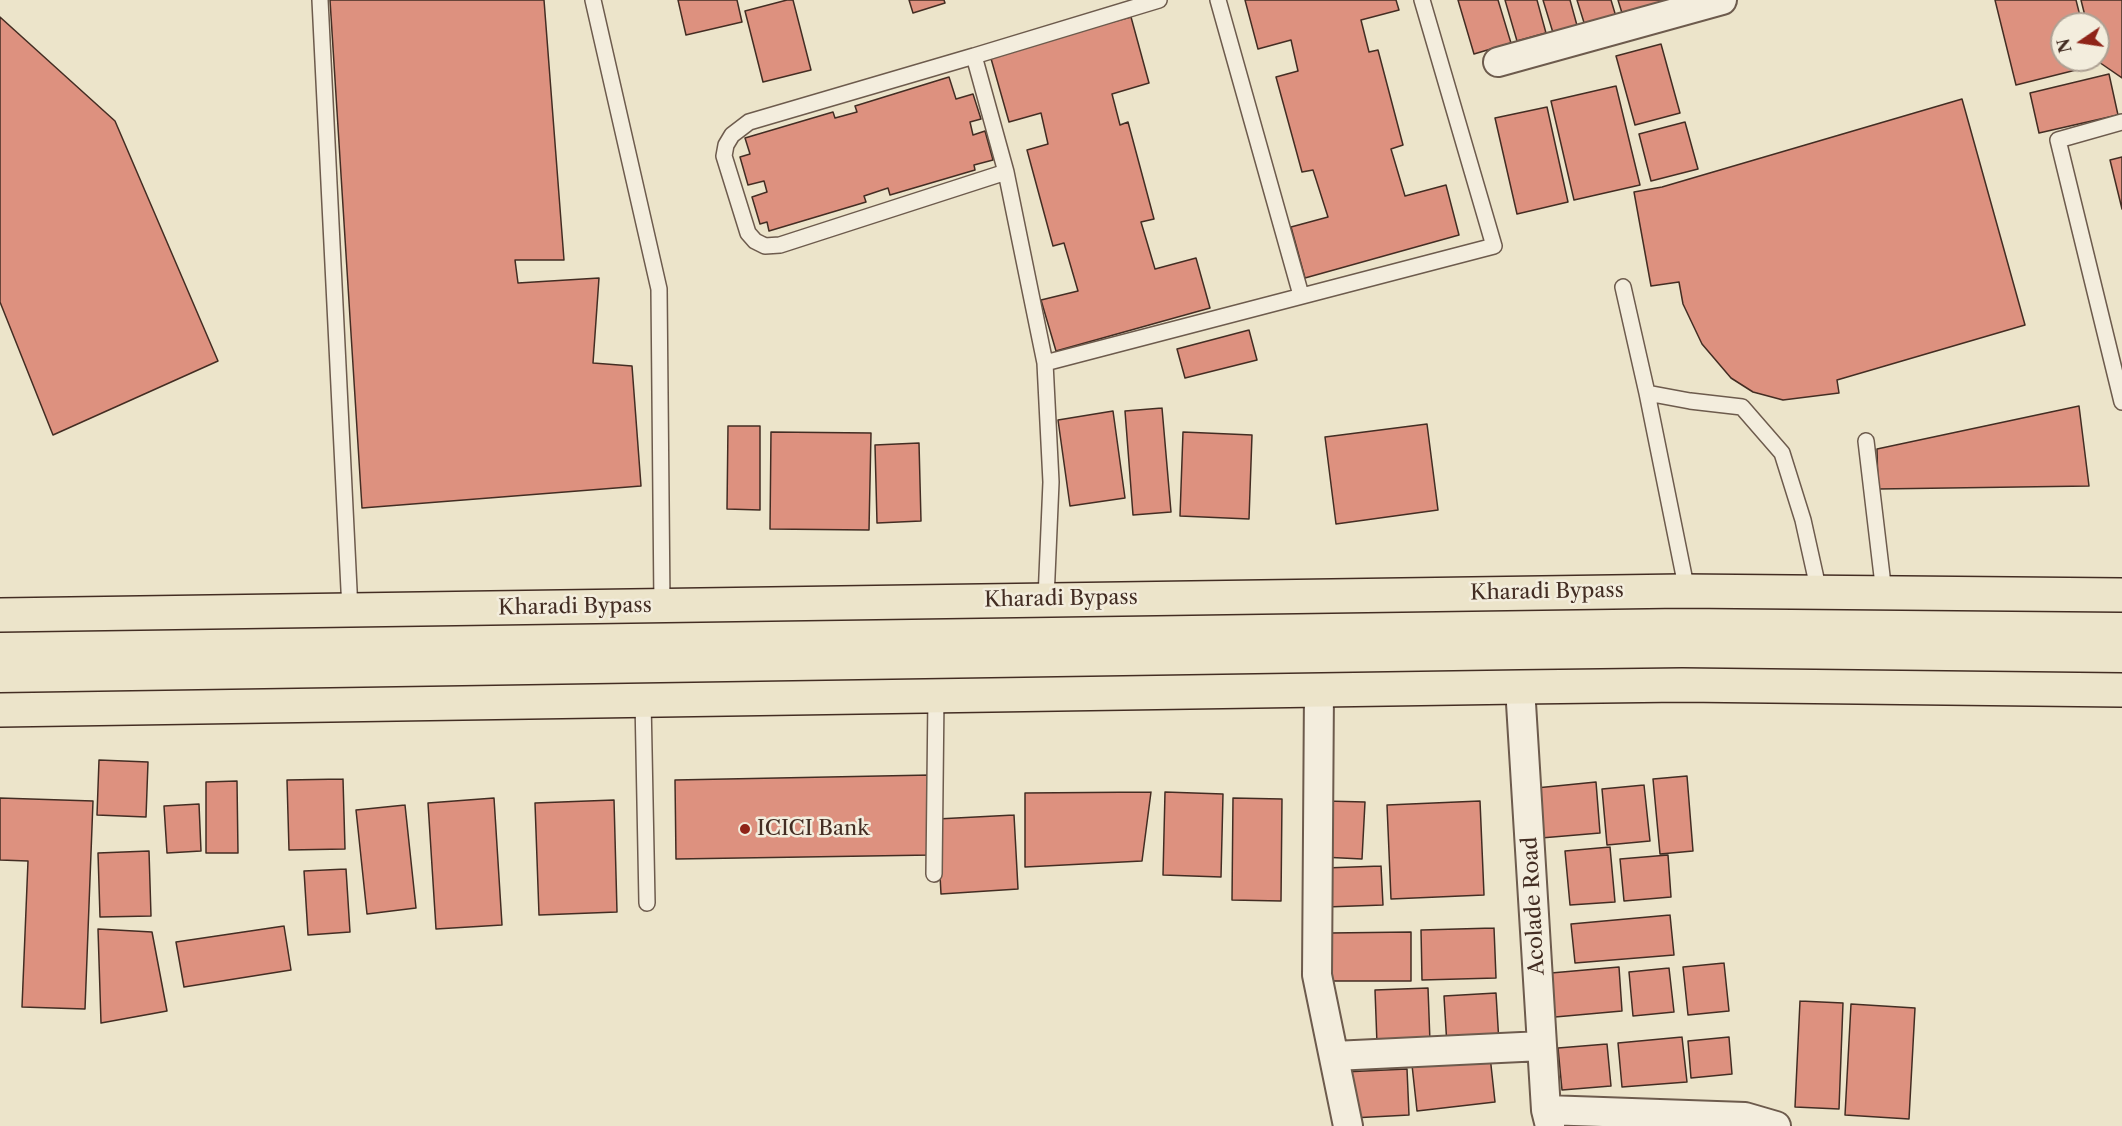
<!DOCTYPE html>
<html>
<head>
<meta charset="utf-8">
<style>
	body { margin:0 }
	#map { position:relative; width:2122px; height:1126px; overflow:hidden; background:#ece4ca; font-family:"Libre Caslon Text",serif }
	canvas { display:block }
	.north { position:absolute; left:2050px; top:12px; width:60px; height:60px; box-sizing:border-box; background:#f3eddd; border:2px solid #ada093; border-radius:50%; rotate:257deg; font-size:16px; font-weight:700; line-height:24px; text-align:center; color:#432d23 }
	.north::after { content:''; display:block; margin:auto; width:21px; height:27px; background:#8f2418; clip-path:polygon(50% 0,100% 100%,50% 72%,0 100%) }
</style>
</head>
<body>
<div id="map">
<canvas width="2122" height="1126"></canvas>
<div class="north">N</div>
</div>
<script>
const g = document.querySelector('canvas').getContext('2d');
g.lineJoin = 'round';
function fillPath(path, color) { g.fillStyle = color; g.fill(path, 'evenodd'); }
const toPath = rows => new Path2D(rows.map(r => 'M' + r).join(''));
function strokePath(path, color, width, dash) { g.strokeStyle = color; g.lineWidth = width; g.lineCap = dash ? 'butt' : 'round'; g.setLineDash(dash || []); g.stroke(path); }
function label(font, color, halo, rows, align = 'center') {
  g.font = font + ' "Libre Caslon Text",serif'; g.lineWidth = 5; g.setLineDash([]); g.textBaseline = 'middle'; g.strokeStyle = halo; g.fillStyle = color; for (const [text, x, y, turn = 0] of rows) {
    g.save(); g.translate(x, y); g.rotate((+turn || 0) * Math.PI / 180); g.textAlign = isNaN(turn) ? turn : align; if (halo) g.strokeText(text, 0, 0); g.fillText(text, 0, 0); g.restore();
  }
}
const building = toPath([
	[330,0,544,0,564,260,515,260,518,283,599,278,593,363,632,366,641,486,362,508,330,0],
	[678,0,737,0,742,22,686,35,678,0],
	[787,0,793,0,811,70,763,82,745,11,787,0],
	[909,0,944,0,945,3,913,13,909,0],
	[1245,0,1396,0,1399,10,1361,20,1369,52,1378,50,1403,145,1391,149,1405,196,1446,185,1459,235,1305,278,1291,227,1328,217,1313,170,1302,172,1276,77,1298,71,1291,40,1258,49,1245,0],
	[1458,0,1498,0,1511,43,1474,54,1458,0],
	[1505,0,1537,0,1546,33,1517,41,1505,0],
	[1543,0,1570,0,1578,29,1554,36,1543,0],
	[1577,0,1611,0,1617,20,1586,29,1577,0],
	[1618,0,1669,0,1626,26,1618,0],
	[1995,0,2076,0,2082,24,2062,24,2062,60,2091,60,2092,66,2016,85,1995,0],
	[2081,0,2122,0,2122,78,2096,60,2098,60,2098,24,2087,24,2081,0],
	[0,17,115,121,218,361,53,435,0,302,0,17],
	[1131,17,1149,83,1112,94,1120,125,1128,122,1154,219,1141,222,1155,269,1196,258,1210,308,1056,351,1041,300,1078,291,1064,243,1053,246,1027,150,1048,144,1041,113,1009,122,990,55,1131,17],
	[1661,44,1680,113,1635,125,1616,56,1661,44],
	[2109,74,2118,115,2039,133,2030,93,2109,74],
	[949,77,956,99,973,94,981,119,970,122,973,135,985,131,993,160,974,165,975,170,890,195,888,188,864,196,866,202,769,231,767,222,760,224,752,197,767,192,764,181,748,185,740,157,750,154,745,138,833,112,835,118,857,112,855,106,949,77],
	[1616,86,1640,185,1574,200,1551,101,1616,86],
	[1962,99,2025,325,1837,380,1839,393,1783,400,1753,392,1731,378,1702,344,1683,304,1679,282,1651,286,1634,192,1662,187,1962,99],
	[1547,107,1568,202,1517,214,1495,118,1547,107],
	[1685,122,1698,169,1651,181,1639,134,1685,122],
	[2122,157,2122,209,2110,160,2122,157],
	[1249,330,1257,360,1185,378,1177,349,1249,330],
	[2079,406,2089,486,1878,489,1877,449,2079,406],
	[1162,408,1171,512,1133,515,1125,411,1162,408],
	[1113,411,1125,498,1070,506,1058,420,1113,411],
	[1427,424,1438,510,1336,524,1325,437,1427,424],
	[728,426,760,426,760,510,727,509,728,426],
	[771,432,871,433,869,530,770,529,771,432],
	[1183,432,1252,435,1249,519,1180,516,1183,432],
	[919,443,921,521,877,523,875,445,919,443],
	[99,760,148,762,146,817,97,815,99,760],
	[931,775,932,855,676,859,675,780,931,775],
	[1687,776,1693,851,1660,854,1653,779,1687,776],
	[343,779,345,849,289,850,287,780,343,779],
	[237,781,238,853,206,853,206,782,237,781],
	[1596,782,1600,833,1541,838,1536,788,1596,782],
	[1644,785,1650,841,1607,845,1602,789,1644,785],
	[1151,792,1142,861,1025,867,1025,793,1151,792],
	[1165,792,1223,794,1221,877,1163,875,1165,792],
	[0,798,93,801,85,1009,22,1007,28,861,0,860,0,798],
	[494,798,502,925,436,929,428,803,494,798],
	[1233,798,1282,799,1281,901,1232,900,1233,798],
	[614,800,617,912,539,915,535,803,614,800],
	[1325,801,1365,802,1362,859,1322,857,1325,801],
	[1480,801,1484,895,1391,899,1387,805,1480,801],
	[199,804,201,851,167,853,164,806,199,804],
	[405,805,416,908,367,914,356,810,405,805],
	[1014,815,1018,889,941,894,937,819,1014,815],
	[1610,847,1615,902,1570,905,1565,851,1610,847],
	[149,851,151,916,100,917,98,853,149,851],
	[1668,855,1671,897,1624,901,1620,859,1668,855],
	[1381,866,1383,905,1326,907,1325,868,1381,866],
	[346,869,350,932,308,935,304,871,346,869],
	[1670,915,1674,955,1575,963,1571,924,1670,915],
	[284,926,291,970,184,987,176,942,284,926],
	[1494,928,1496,978,1422,980,1421,930,1494,928],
	[98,929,152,932,167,1011,101,1023,98,929],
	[1411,932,1411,981,1330,981,1330,933,1411,932],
	[1724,963,1729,1011,1688,1015,1683,967,1724,963],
	[1619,967,1622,1011,1555,1017,1551,973,1619,967],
	[1669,968,1674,1012,1633,1016,1629,972,1669,968],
	[1428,988,1430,1042,1377,1044,1375,990,1428,988],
	[1496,993,1499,1043,1447,1046,1444,996,1496,993],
	[1800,1001,1843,1003,1839,1109,1795,1107,1800,1001],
	[1851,1004,1915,1008,1909,1119,1845,1115,1851,1004],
	[1682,1037,1687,1082,1622,1087,1618,1043,1682,1037],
	[1729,1037,1732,1074,1691,1078,1688,1041,1729,1037],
	[1607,1044,1611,1086,1562,1090,1558,1048,1607,1044],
	[1490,1056,1495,1102,1417,1111,1412,1065,1490,1056],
	[1407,1069,1409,1115,1352,1118,1344,1072,1407,1069]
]);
fillPath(building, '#dd917f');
strokePath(building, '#432d23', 1.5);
const service = toPath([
	[320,0,350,610],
	[593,0,659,289,662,605],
	[1218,0,1301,295],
	[974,56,749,122,732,135,726,145,724,156,748,233,755,241,765,246,780,245,1006,172,1045,363,1051,482,1046,599],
	[2122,122,2058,140,2122,402],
	[1006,172,974,56,1159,0],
	[1623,287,1647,393,1687,591],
	[1045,363,1494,246,1422,0],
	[1647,393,1690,401,1742,407,1782,453,1803,520,1819,592],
	[1866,441,1884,593],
	[643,700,647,903],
	[934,874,936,696]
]);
const minor = toPath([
	[1498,62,1722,0],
	[1520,687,1546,1110,1550,1126],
	[1319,690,1317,975,1348,1126],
	[1334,1056,1542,1046],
	[1546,1110,1745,1117,1776,1126]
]);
const trunk = toPath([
	[0,615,1682,591,2122,595],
	[0,710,1520,687,1682,685,2122,690]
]);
strokePath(service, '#6d5b4d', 18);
strokePath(minor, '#6d5b4d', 32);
strokePath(trunk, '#432d23', 36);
strokePath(service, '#f3eddd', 15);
strokePath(minor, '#f3eddd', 28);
strokePath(trunk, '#ece4ca', 33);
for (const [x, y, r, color] of [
	[745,829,6,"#8f2418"]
]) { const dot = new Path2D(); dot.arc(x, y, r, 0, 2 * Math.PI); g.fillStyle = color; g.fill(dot); strokePath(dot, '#f3eddd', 2); }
label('21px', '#432d23', '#f3eddd', [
	["Kharadi Bypass",1547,592,-1],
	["Kharadi Bypass",1061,599,-1],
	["Kharadi Bypass",575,607,-1],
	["Acolade Road",1534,906,-93]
]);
label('21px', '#432d23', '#f3eddd', [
	["ICICI Bank",757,829]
], 'left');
</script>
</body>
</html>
